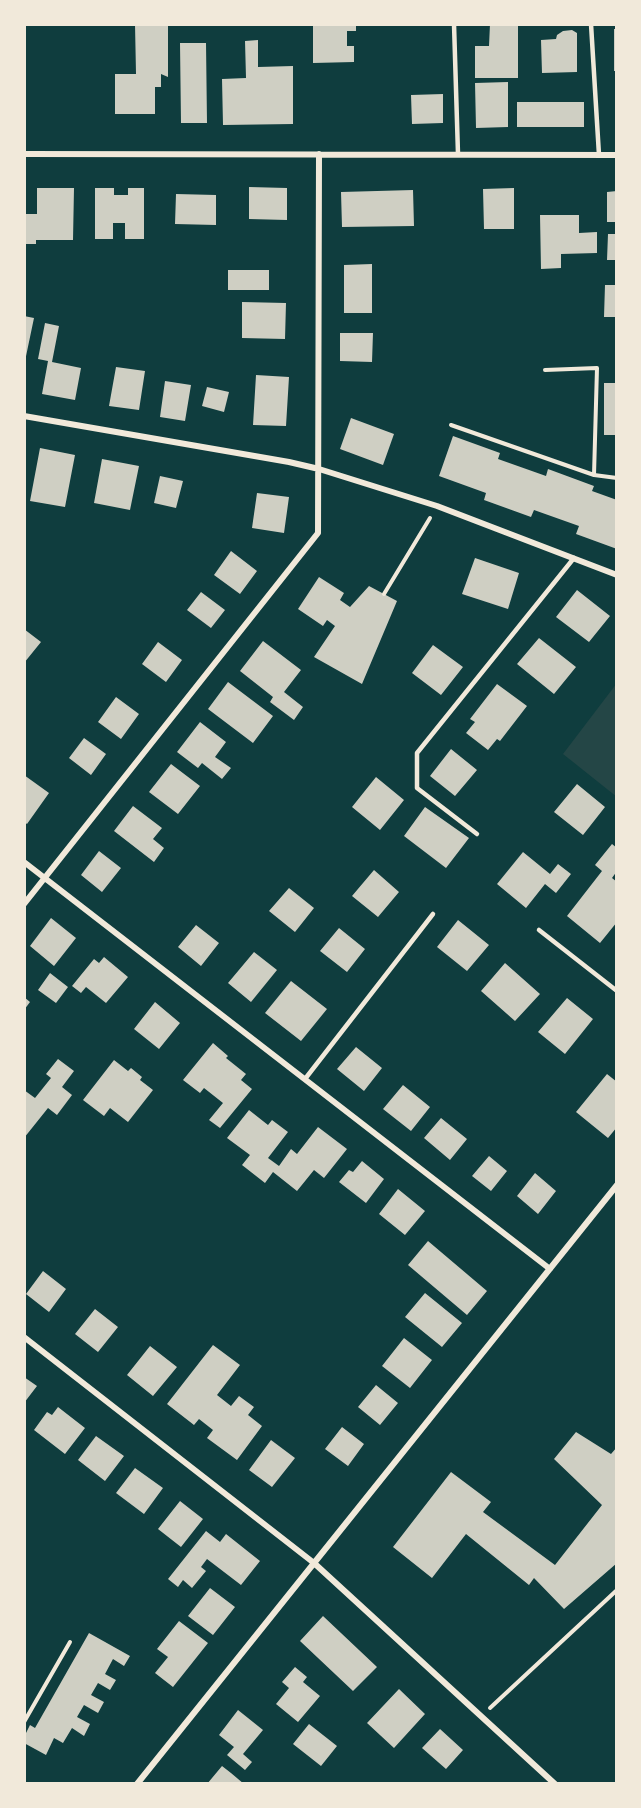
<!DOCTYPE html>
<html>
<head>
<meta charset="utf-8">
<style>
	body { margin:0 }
	#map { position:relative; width:641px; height:1808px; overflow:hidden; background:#0f3d3e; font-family:Georgia,serif }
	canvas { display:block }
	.frame { position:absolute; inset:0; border:26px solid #f1e9da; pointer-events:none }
</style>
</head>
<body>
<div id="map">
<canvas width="641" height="1808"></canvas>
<div class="frame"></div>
</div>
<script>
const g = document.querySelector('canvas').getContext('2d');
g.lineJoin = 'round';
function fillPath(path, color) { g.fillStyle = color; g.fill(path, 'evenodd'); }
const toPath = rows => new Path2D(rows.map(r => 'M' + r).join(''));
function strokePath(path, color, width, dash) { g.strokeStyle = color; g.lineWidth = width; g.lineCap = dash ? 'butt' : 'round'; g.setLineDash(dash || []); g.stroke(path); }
fillPath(toPath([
	[617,683,617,797,563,754]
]), '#244646');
fillPath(toPath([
	[135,24,168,24,168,77,161,74,161,87,155,87,155,114,115,114,115,74,136,74],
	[313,24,356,24,356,31,347,31,347,46,354,46,354,62,313,63],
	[490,24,518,24,518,78,475,78,475,46,489,46],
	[614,29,617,29,617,71,614,71],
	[572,30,577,33,577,72,542,73,541,40,556,39,557,35,563,31],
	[258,40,258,67,293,66,293,124,223,125,222,79,246,78,245,41],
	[180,43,206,43,207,123,181,123],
	[508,82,508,127,476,128,475,83],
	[443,94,443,123,412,124,411,95],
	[517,102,584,102,584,127,517,127],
	[249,187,287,188,287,220,249,219],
	[37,188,74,188,73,240,36,240,36,244,25,244,25,214,37,214],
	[95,188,114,188,114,195,128,195,128,188,144,188,144,239,125,239,125,223,113,223,113,239,95,239],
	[514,188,514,229,484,229,483,189],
	[413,190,414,226,342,227,341,192],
	[617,191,617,222,607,222,607,192],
	[176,194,216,195,216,225,175,224],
	[540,215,579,215,579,233,597,232,597,253,561,254,561,268,541,269],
	[608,234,617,234,617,260,607,260],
	[372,264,372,313,344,313,344,265],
	[228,270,269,270,269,290,228,290],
	[605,285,617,285,617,317,604,317],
	[242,302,286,303,285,339,242,338],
	[24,316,34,318,25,361,24,361],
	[45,323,59,326,52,362,81,368,75,400,42,394,48,361,38,359],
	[340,333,373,333,372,362,340,361],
	[116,367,145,371,139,410,109,406],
	[256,375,289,377,286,426,253,425],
	[165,381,191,385,185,421,160,417],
	[604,383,617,383,617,435,604,435],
	[207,387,229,392,224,412,202,406],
	[351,418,394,434,383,465,340,449],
	[453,436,500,453,498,459,546,476,548,469,594,486,592,491,617,500,617,549,576,534,579,526,534,510,531,517,484,500,486,493,439,476],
	[40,448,75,455,65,507,30,501],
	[102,459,139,466,130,510,94,503],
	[160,476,183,481,176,508,154,503],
	[257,493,289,497,284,533,252,528],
	[231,551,257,571,240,594,214,575],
	[475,558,519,573,508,609,462,594],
	[319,577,344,593,340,600,350,607,369,586,397,601,362,684,314,657,335,626,327,620,323,626,298,609],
	[577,590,610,616,589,642,556,617],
	[201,592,225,610,211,628,187,610],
	[24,629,41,642,24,663],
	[539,638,576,667,554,694,517,664],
	[263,641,301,670,284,692,303,707,294,720,270,702,273,697,240,671],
	[158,642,182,660,166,682,142,664],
	[433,645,463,667,441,695,412,673],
	[228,682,273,716,253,743,208,709],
	[497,684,527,706,500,741,497,739,488,750,466,733,475,722,470,719],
	[116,697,139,714,121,739,98,722],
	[200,722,226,742,215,757,231,768,222,779,202,763,198,768,177,752],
	[84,738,106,754,91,775,69,758],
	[451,749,477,770,455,796,430,776],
	[171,764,200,786,178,814,149,792],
	[24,775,49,793,27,824,24,822],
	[376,777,404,800,380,830,352,807],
	[577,784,605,807,583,835,554,812],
	[133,806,162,828,153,839,164,848,154,862,114,831],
	[425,807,469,838,446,868,404,836],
	[612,844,617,848,617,871,612,878,617,882,617,922,600,943,567,916,602,871,595,865],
	[99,851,121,868,102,892,81,875],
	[523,852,550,874,558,864,571,874,556,893,545,884,526,908,497,884],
	[374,870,399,892,378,917,352,896],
	[289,888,314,908,295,932,269,911],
	[51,918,76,938,54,966,30,946],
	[458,920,489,945,467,971,437,947],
	[196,925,219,943,201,966,178,947],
	[339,928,365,949,347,972,320,951],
	[254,952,277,970,251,1002,228,983],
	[104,957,128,977,106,1003,86,987,81,993,72,986,94,959,99,963],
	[505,963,540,994,515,1021,481,991],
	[50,973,68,987,56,1003,38,990],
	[291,981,327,1009,301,1041,265,1013],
	[24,997,30,1002,24,1010],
	[567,998,593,1019,565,1054,538,1032],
	[155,1002,180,1023,159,1049,134,1029],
	[213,1043,228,1056,226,1058,246,1074,241,1080,252,1089,220,1128,209,1120,223,1103,204,1088,200,1093,183,1080],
	[356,1047,382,1068,364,1091,337,1069],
	[58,1059,74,1071,62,1087,72,1095,57,1115,48,1108,24,1138,24,1090,35,1098,51,1078,46,1074],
	[114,1060,128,1071,131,1068,142,1077,140,1080,153,1090,128,1122,110,1108,104,1116,83,1100],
	[607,1074,617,1082,617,1127,608,1138,576,1112],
	[403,1085,430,1107,411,1131,383,1109],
	[249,1110,268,1125,272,1120,288,1132,268,1158,279,1166,291,1149,297,1154,318,1127,347,1149,324,1178,314,1170,297,1191,273,1172,265,1183,242,1165,250,1155,227,1138],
	[441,1118,467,1139,450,1160,424,1138],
	[489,1156,507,1171,491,1191,472,1176],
	[362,1161,384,1179,366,1203,339,1182,349,1170,353,1172],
	[535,1173,556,1191,538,1214,517,1196],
	[398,1189,425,1211,405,1235,379,1214],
	[428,1241,487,1291,467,1315,408,1265],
	[43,1271,66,1289,49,1312,26,1294],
	[425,1293,462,1323,442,1347,405,1317],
	[95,1309,118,1327,98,1352,75,1334],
	[404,1338,432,1360,410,1388,382,1366],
	[213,1345,240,1365,217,1395,231,1406,239,1396,254,1407,248,1415,262,1426,237,1460,207,1438,213,1430,199,1419,194,1425,167,1404],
	[150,1346,177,1367,153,1396,127,1375],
	[24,1377,37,1386,24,1403],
	[376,1385,398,1403,380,1425,358,1407],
	[58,1407,85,1428,65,1454,34,1430,47,1412,52,1415],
	[342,1427,364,1444,348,1466,325,1449],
	[576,1432,611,1454,617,1447,617,1563,564,1609,534,1578,529,1585,466,1534,432,1578,393,1547,451,1472,491,1502,483,1512,555,1565,602,1505,554,1459],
	[96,1436,124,1456,105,1481,78,1460],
	[271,1440,295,1458,272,1487,249,1470],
	[135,1468,163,1488,144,1514,116,1493],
	[180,1501,203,1519,181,1547,158,1529],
	[206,1531,220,1542,226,1534,260,1561,241,1585,207,1559,201,1567,206,1571,192,1588,183,1580,178,1587,168,1579],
	[210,1588,235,1607,213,1635,188,1616],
	[323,1616,377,1667,353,1691,300,1641],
	[179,1621,208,1643,173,1687,155,1673,168,1657,157,1649],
	[89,1633,130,1656,124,1666,113,1659,105,1674,116,1680,110,1690,98,1683,91,1695,104,1702,98,1713,84,1705,77,1717,90,1724,84,1736,72,1728,63,1743,54,1738,46,1755,24,1743,24,1737,30,1725,35,1728],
	[295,1667,307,1677,303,1682,320,1696,298,1722,276,1704,289,1688,282,1682],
	[399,1689,425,1714,394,1748,367,1723],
	[238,1710,263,1730,243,1754,252,1762,245,1770,227,1755,234,1747,219,1735],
	[309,1724,337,1746,321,1766,293,1744],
	[440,1729,463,1750,446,1769,422,1748],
	[222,1766,231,1773,244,1784,207,1784]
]), '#cfcfc3');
strokePath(toPath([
	[545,370,597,368,594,475],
	[451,425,594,475,617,478],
	[384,594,430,518],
	[490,1708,617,1590],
	[24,1722,70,1642]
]), '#f1e9da', 4);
strokePath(toPath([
	[454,24,458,154],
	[591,24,599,155],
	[477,834,417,788,417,753,574,558],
	[539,930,617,991],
	[305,1079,433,914]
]), '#f1e9da', 4.5);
strokePath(toPath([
	[24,154,617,155],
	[24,416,289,462,319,469,437,506,617,575],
	[24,862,550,1269],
	[24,904,318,533,319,154],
	[24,1337,314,1563,555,1784],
	[137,1784,617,1185]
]), '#f1e9da', 6);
</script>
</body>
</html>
